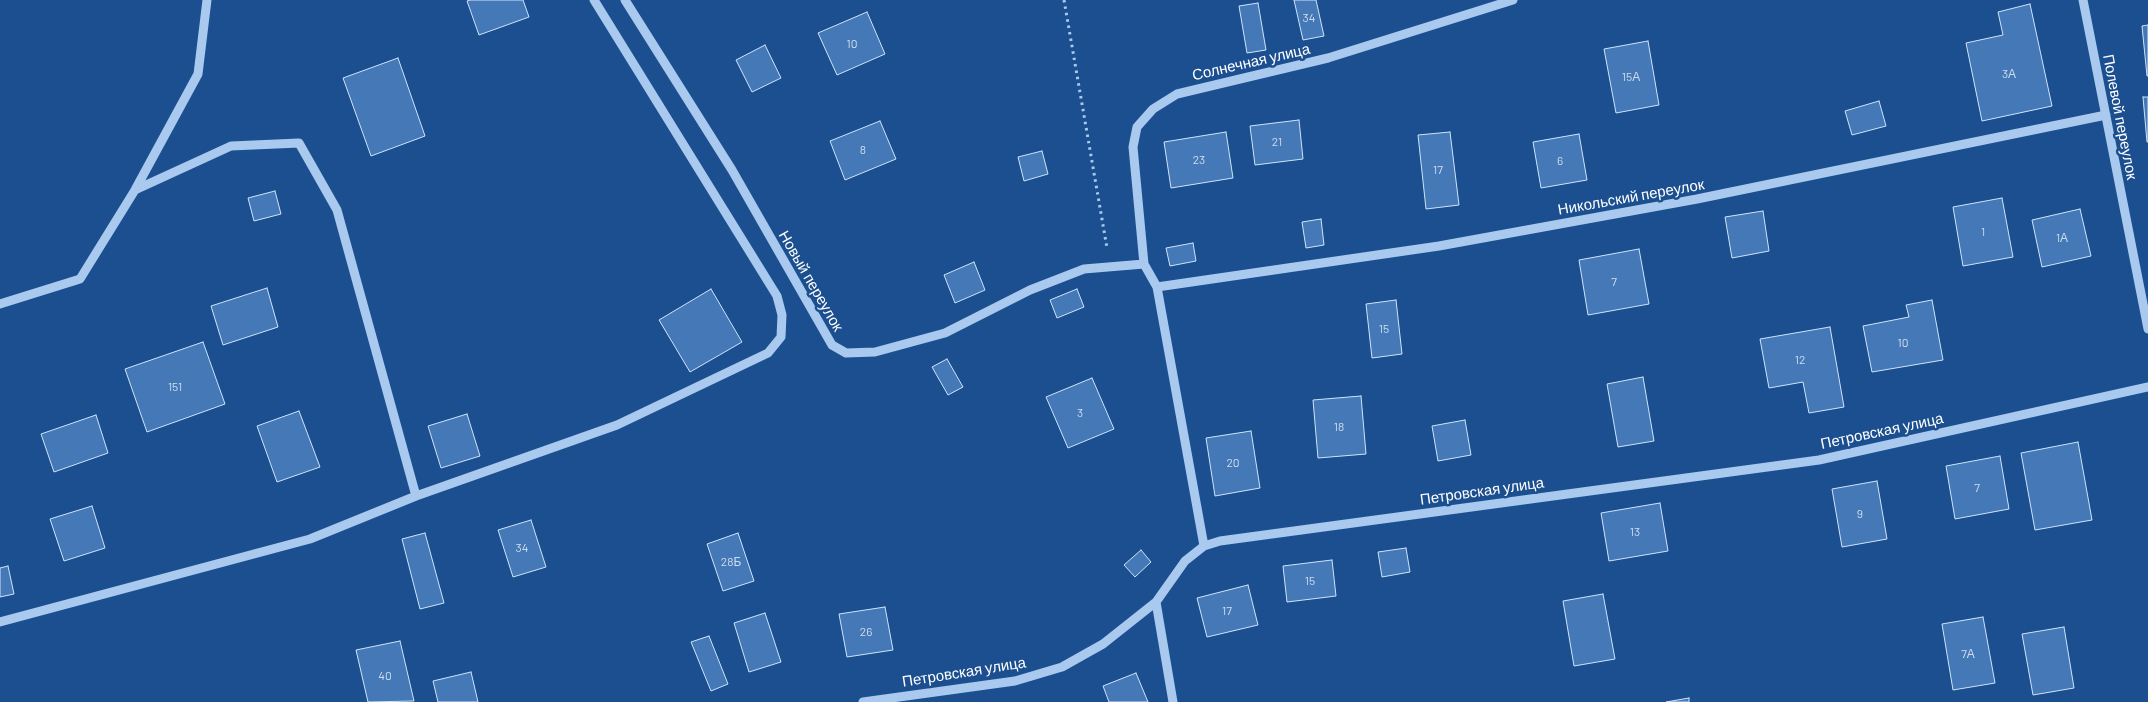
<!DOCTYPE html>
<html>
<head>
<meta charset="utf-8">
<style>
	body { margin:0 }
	canvas { display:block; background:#1b4f8f }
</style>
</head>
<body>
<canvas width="2148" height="702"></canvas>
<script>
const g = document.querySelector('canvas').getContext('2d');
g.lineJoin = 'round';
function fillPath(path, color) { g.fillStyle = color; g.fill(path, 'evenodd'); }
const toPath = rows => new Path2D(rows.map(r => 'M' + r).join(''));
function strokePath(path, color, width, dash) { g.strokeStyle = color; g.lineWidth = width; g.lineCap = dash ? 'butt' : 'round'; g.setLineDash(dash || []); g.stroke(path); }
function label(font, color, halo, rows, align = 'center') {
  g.font = font + ' Barlow,sans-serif'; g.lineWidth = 5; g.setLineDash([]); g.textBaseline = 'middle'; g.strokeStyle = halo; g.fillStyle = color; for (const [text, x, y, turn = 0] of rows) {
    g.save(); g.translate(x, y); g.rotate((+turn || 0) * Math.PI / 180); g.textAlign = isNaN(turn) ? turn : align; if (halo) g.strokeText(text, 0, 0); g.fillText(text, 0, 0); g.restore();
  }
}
const building = toPath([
	[470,0,523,0,529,17,479,35,467,1,470,0],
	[1294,0,1316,0,1324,36,1303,40,1294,0],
	[1258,3,1266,50,1247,53,1239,6,1258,3],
	[2030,4,2052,106,1982,121,1966,43,2003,35,1998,12,2030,4],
	[867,12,885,54,837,75,818,33,867,12],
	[2148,25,2148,76,2147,76,2142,26,2148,25],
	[1648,41,1659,105,1616,113,1604,49,1648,41],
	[765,45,781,78,752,92,736,60,765,45],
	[398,58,425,136,371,156,343,78,398,58],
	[2143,97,2148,97,2148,142,2147,142,2143,97],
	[1879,101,1886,126,1852,135,1845,111,1879,101],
	[1299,120,1303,159,1255,165,1250,126,1299,120],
	[880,121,896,159,845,180,830,141,880,121],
	[1226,132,1233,178,1171,188,1164,142,1226,132],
	[1450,132,1459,205,1426,209,1418,135,1450,132],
	[1579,134,1587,180,1541,188,1533,142,1579,134],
	[1042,151,1048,174,1024,181,1018,157,1042,151],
	[275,191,281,214,254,221,248,198,275,191],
	[2002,198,2013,257,1963,266,1953,207,2002,198],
	[2080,209,2091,256,2042,267,2032,220,2080,209],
	[1763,211,1769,251,1732,258,1725,217,1763,211],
	[1321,219,1324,245,1306,248,1302,222,1321,219],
	[1193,243,1196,261,1170,266,1166,248,1193,243],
	[1639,249,1649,304,1588,315,1579,260,1639,249],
	[974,262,985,290,955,303,944,275,974,262],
	[267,288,278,327,223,345,211,306,267,288],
	[711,289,742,342,690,372,659,320,711,289],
	[1077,289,1084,307,1057,318,1050,300,1077,289],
	[1396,300,1402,354,1372,358,1366,304,1396,300],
	[1932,300,1943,360,1872,372,1863,326,1909,317,1906,305,1932,300],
	[1830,327,1844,407,1809,413,1803,382,1769,388,1760,339,1830,327],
	[203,342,225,404,147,432,125,369,203,342],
	[947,359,963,387,948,395,932,367,947,359],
	[1643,377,1654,441,1618,447,1607,384,1643,377],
	[1092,378,1114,429,1068,448,1046,397,1092,378],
	[1361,396,1366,454,1318,458,1313,400,1361,396],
	[299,411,320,467,277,482,257,426,299,411],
	[467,414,480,456,441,468,428,426,467,414],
	[96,415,108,453,54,472,41,434,96,415],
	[1465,420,1471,455,1438,461,1432,426,1465,420],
	[1251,431,1260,488,1215,496,1206,438,1251,431],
	[2078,442,2092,520,2035,530,2021,453,2078,442],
	[2000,456,2009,509,1955,519,1946,466,2000,456],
	[1877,481,1887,539,1842,547,1832,489,1877,481],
	[1660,503,1668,551,1609,561,1601,513,1660,503],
	[92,506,105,548,64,561,50,519,92,506],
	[531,520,546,567,513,577,498,530,531,520],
	[425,533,444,603,420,609,402,539,425,533],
	[738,533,754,581,723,591,707,544,738,533],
	[1406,548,1410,572,1382,577,1378,552,1406,548],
	[1141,550,1151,562,1135,577,1124,565,1141,550],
	[1332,560,1336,596,1287,602,1283,566,1332,560],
	[8,566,14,594,0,597,0,568,8,566],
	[1248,585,1258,625,1207,637,1197,598,1248,585],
	[1603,594,1615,659,1574,666,1563,601,1603,594],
	[885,607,893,650,847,657,839,614,885,607],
	[765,613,781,662,749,672,734,623,765,613],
	[1983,617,1995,683,1953,690,1942,624,1983,617],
	[2064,627,2074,688,2033,695,2022,634,2064,627],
	[709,636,728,684,711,691,691,642,709,636],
	[400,641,414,701,368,702,356,650,400,641],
	[471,672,478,702,438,702,433,681,471,672],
	[1136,673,1148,702,1109,702,1103,686,1136,673],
	[1689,698,1689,702,1666,702,1689,698]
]);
fillPath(building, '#4478b7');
strokePath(building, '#cfe3fa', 1);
strokePath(toPath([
	[1064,0,1107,248]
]), '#a9c9ee', 3, [2.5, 4]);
strokePath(toPath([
	[625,0,732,170,832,345,846,353,875,352,945,333,1030,290,1084,269,1144,264],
	[2083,0,2148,329],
	[135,190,231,146,299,143,337,210,416,496],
	[1157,287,1439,246,1697,199,2106,115],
	[0,304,80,279,135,190,198,74,207,0],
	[1204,546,1157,287,1144,264,1133,147,1137,127,1153,109,1177,94,1328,58,1513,0],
	[1156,602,1173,702],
	[0,622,310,539,416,496,617,425,768,353,781,337,782,315,777,296,594,0],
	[863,702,1015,681,1062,667,1103,644,1156,602,1185,561,1204,546,1220,541,1819,460,2148,387]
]), '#a9c9ee', 9);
label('12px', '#d0dded', null, [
	["34",1309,18],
	["10",852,44],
	["3А",2009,74],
	["15А",1631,77],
	["21",1277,142],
	["8",863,150],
	["23",1199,160],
	["6",1560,161],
	["17",1438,170],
	["1",1983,232],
	["1А",2062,238],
	["7",1614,282],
	["15",1384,329],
	["10",1903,343],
	["12",1800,360],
	["151",175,387],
	["3",1080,413],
	["18",1339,427],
	["20",1233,463],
	["7",1977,488],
	["9",1860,514],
	["13",1635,532],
	["34",522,548],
	["28Б",731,562],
	["15",1310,581],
	["17",1227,611],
	["26",866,632],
	["7А",1968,654],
	["40",385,676]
]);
label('15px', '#fff', '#1b4f8f', [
	["Солнечная улица",1251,62,-13],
	["Полевой переулок",2120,117,79],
	["Никольский переулок",1631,197,-10],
	["Новый переулок",811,281,60],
	["Петровская улица",1882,431,-12],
	["Петровская улица",1482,491,-8],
	["Петровская улица",964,672,-9]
]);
</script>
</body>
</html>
